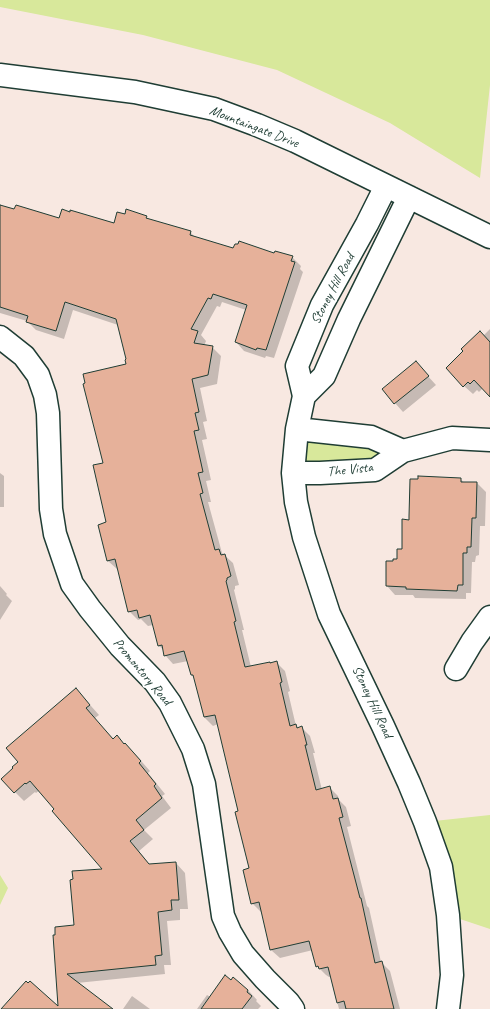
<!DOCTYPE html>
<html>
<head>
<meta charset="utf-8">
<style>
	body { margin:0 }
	canvas { display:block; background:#f8e8e1 }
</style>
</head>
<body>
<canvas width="490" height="1009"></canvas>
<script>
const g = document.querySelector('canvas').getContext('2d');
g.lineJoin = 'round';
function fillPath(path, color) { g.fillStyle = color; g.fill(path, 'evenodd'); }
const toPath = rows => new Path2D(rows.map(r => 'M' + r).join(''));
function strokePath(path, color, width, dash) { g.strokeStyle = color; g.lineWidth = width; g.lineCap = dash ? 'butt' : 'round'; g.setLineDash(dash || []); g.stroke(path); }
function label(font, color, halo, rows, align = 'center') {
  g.font = font + ' Caveat,sans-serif'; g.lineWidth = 4; g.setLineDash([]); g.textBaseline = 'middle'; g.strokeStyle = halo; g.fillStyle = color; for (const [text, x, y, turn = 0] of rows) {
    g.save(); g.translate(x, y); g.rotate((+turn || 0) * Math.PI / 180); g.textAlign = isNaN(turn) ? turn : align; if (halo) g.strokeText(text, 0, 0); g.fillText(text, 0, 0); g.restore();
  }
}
fillPath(toPath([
	[0,0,490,0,490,85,480,178,390,123,277,70,143,35,0,7],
	[297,429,403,451,375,470,293,473],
	[490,815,490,929,448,915,425,822],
	[0,875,8,888,0,905]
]), '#d8e89b');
fillPath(toPath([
	[0,206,60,219,114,224,125,215,146,217,149,220,190,232,196,238,234,250,292,257,301,266,300,269,303,272,274,358,266,356,265,358,244,351,236,342,246,310,222,302,220,307,217,306,201,335,206,341,204,346,212,347,221,356,217,384,200,388,207,421,203,422,207,439,202,440,211,480,206,481,211,502,208,502,222,553,233,563,239,585,235,586,235,589,234,590,244,630,242,630,251,667,276,662,285,671,290,691,288,692,296,726,298,728,302,728,310,736,315,753,313,753,322,790,330,788,338,796,339,800,346,807,351,826,347,827,367,906,369,908,381,962,390,971,400,1009,339,1009,331,977,329,977,326,975,317,966,313,950,280,958,271,950,262,912,261,912,252,903,250,869,239,812,218,724,213,726,204,717,195,679,192,675,188,661,173,664,165,655,164,650,159,646,153,625,148,626,141,619,138,620,129,611,118,569,117,569,108,561,99,525,107,523,104,464,127,364,127,360,118,325,73,310,64,339,36,330,27,321,0,313],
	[490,329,490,395,483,388,479,392,477,390,473,394,464,386,483,336],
	[416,363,436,385,403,412,395,403],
	[0,473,4,476,4,507,0,507],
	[460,479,465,483,477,483,486,492,485,526,480,526,479,555,476,556,475,562,472,562,471,593,466,593,466,599,415,598,413,595,395,595,387,586,387,562,394,562,398,560,403,550,409,521],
	[0,586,7,594,6,595,12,601,0,620],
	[76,689,99,715,95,718,113,740,117,737,135,754,150,771,148,773,165,794,162,796,171,808,144,830,153,839,139,851,150,865,176,863,185,873,188,909,180,909,180,920,167,921,171,965,164,965,165,974,77,983,111,1009,1,1009,59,1009,76,926,104,869,40,790,36,793,35,792,24,801,15,792,20,762],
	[248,990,257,1000,256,1001,261,1006,258,1009,197,1009,207,995,211,997],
	[132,996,150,1009,123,1009]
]), '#0003');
const building = toPath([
	[0,205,14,209,16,205,59,218,62,209,70,212,70,210,114,223,117,212,125,214,126,209,147,216,146,218,191,231,190,235,233,248,235,244,238,244,239,241,274,253,275,251,293,256,291,261,295,262,266,350,257,348,256,350,235,342,247,305,213,294,211,299,208,298,191,329,198,331,194,343,213,346,208,375,192,379,199,412,195,413,199,430,194,431,203,472,198,473,203,493,200,494,215,550,219,549,221,555,225,554,231,576,227,578,227,580,226,581,236,621,234,622,245,667,270,662,270,663,277,661,282,682,280,683,290,726,296,724,297,728,302,726,307,745,305,745,316,790,330,786,333,799,338,798,343,817,339,818,360,898,361,898,375,963,382,961,394,1009,346,1009,344,1001,337,1003,328,967,319,969,318,966,316,967,309,941,270,950,259,902,251,904,243,870,249,868,235,812,238,811,215,715,204,717,193,675,191,675,184,651,164,656,162,645,158,646,150,615,139,618,137,610,128,612,115,559,107,561,98,525,106,522,93,465,103,463,83,384,85,383,83,374,126,364,125,360,126,359,116,319,65,302,56,331,26,322,28,316,0,307,0,205],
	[480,331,490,342,490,397,474,380,470,384,468,382,463,387,446,368,463,351,461,349,480,331],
	[416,361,429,376,394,404,382,389,416,361],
	[418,476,461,478,461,482,477,482,476,518,472,518,471,547,467,547,467,553,463,553,463,585,458,585,457,591,406,589,406,587,386,586,386,561,393,561,393,559,397,559,397,549,402,549,402,519,409,520,409,516,410,479,418,479,418,476],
	[76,688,90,705,86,708,113,739,117,735,124,744,125,743,141,761,139,763,156,784,154,786,162,798,136,820,144,830,130,841,149,864,176,862,179,900,171,900,172,910,158,912,162,955,155,956,156,965,67,974,113,1009,1,1009,26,981,28,983,30,981,58,1006,53,935,55,935,55,927,74,925,70,880,73,879,72,871,102,869,52,811,54,809,30,781,26,784,25,783,14,793,1,779,13,768,12,767,18,762,6,748,76,688],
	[225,975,231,980,233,977,248,990,247,992,252,996,242,1009,201,1009,225,975]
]);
fillPath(building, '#e6b19a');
strokePath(building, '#1f3d34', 1);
const minor = toPath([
	[0,75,135,92,214,109,257,125,295,141,490,237],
	[386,186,367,224,322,305,297,366,304,396,297,429,293,473,296,502,304,537,329,614,383,726,409,783,425,822,441,867,448,915,452,975,448,1009],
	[0,337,24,356,38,375,45,395,48,413,51,509,55,534,72,584,90,609,120,646,155,682,170,703,193,749,204,784,223,916,230,932,243,954,265,979,288,1002,293,1009],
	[304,396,324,376,349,319,409,197],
	[297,429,371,437,403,451],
	[293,473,320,473,375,470,403,451,452,438,490,440],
	[456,669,472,642,490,617]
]);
strokePath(minor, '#1f3d34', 25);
strokePath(minor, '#fff', 22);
label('14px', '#1f3d34', '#fff', [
	["Mountaingate Drive",254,127,21],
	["Stoney Hill Road",333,289,-62],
	["The Vista",350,470,-6],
	["Promontory Road",142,672,50],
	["Stoney Hill Road",372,702,65]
]);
</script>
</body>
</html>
